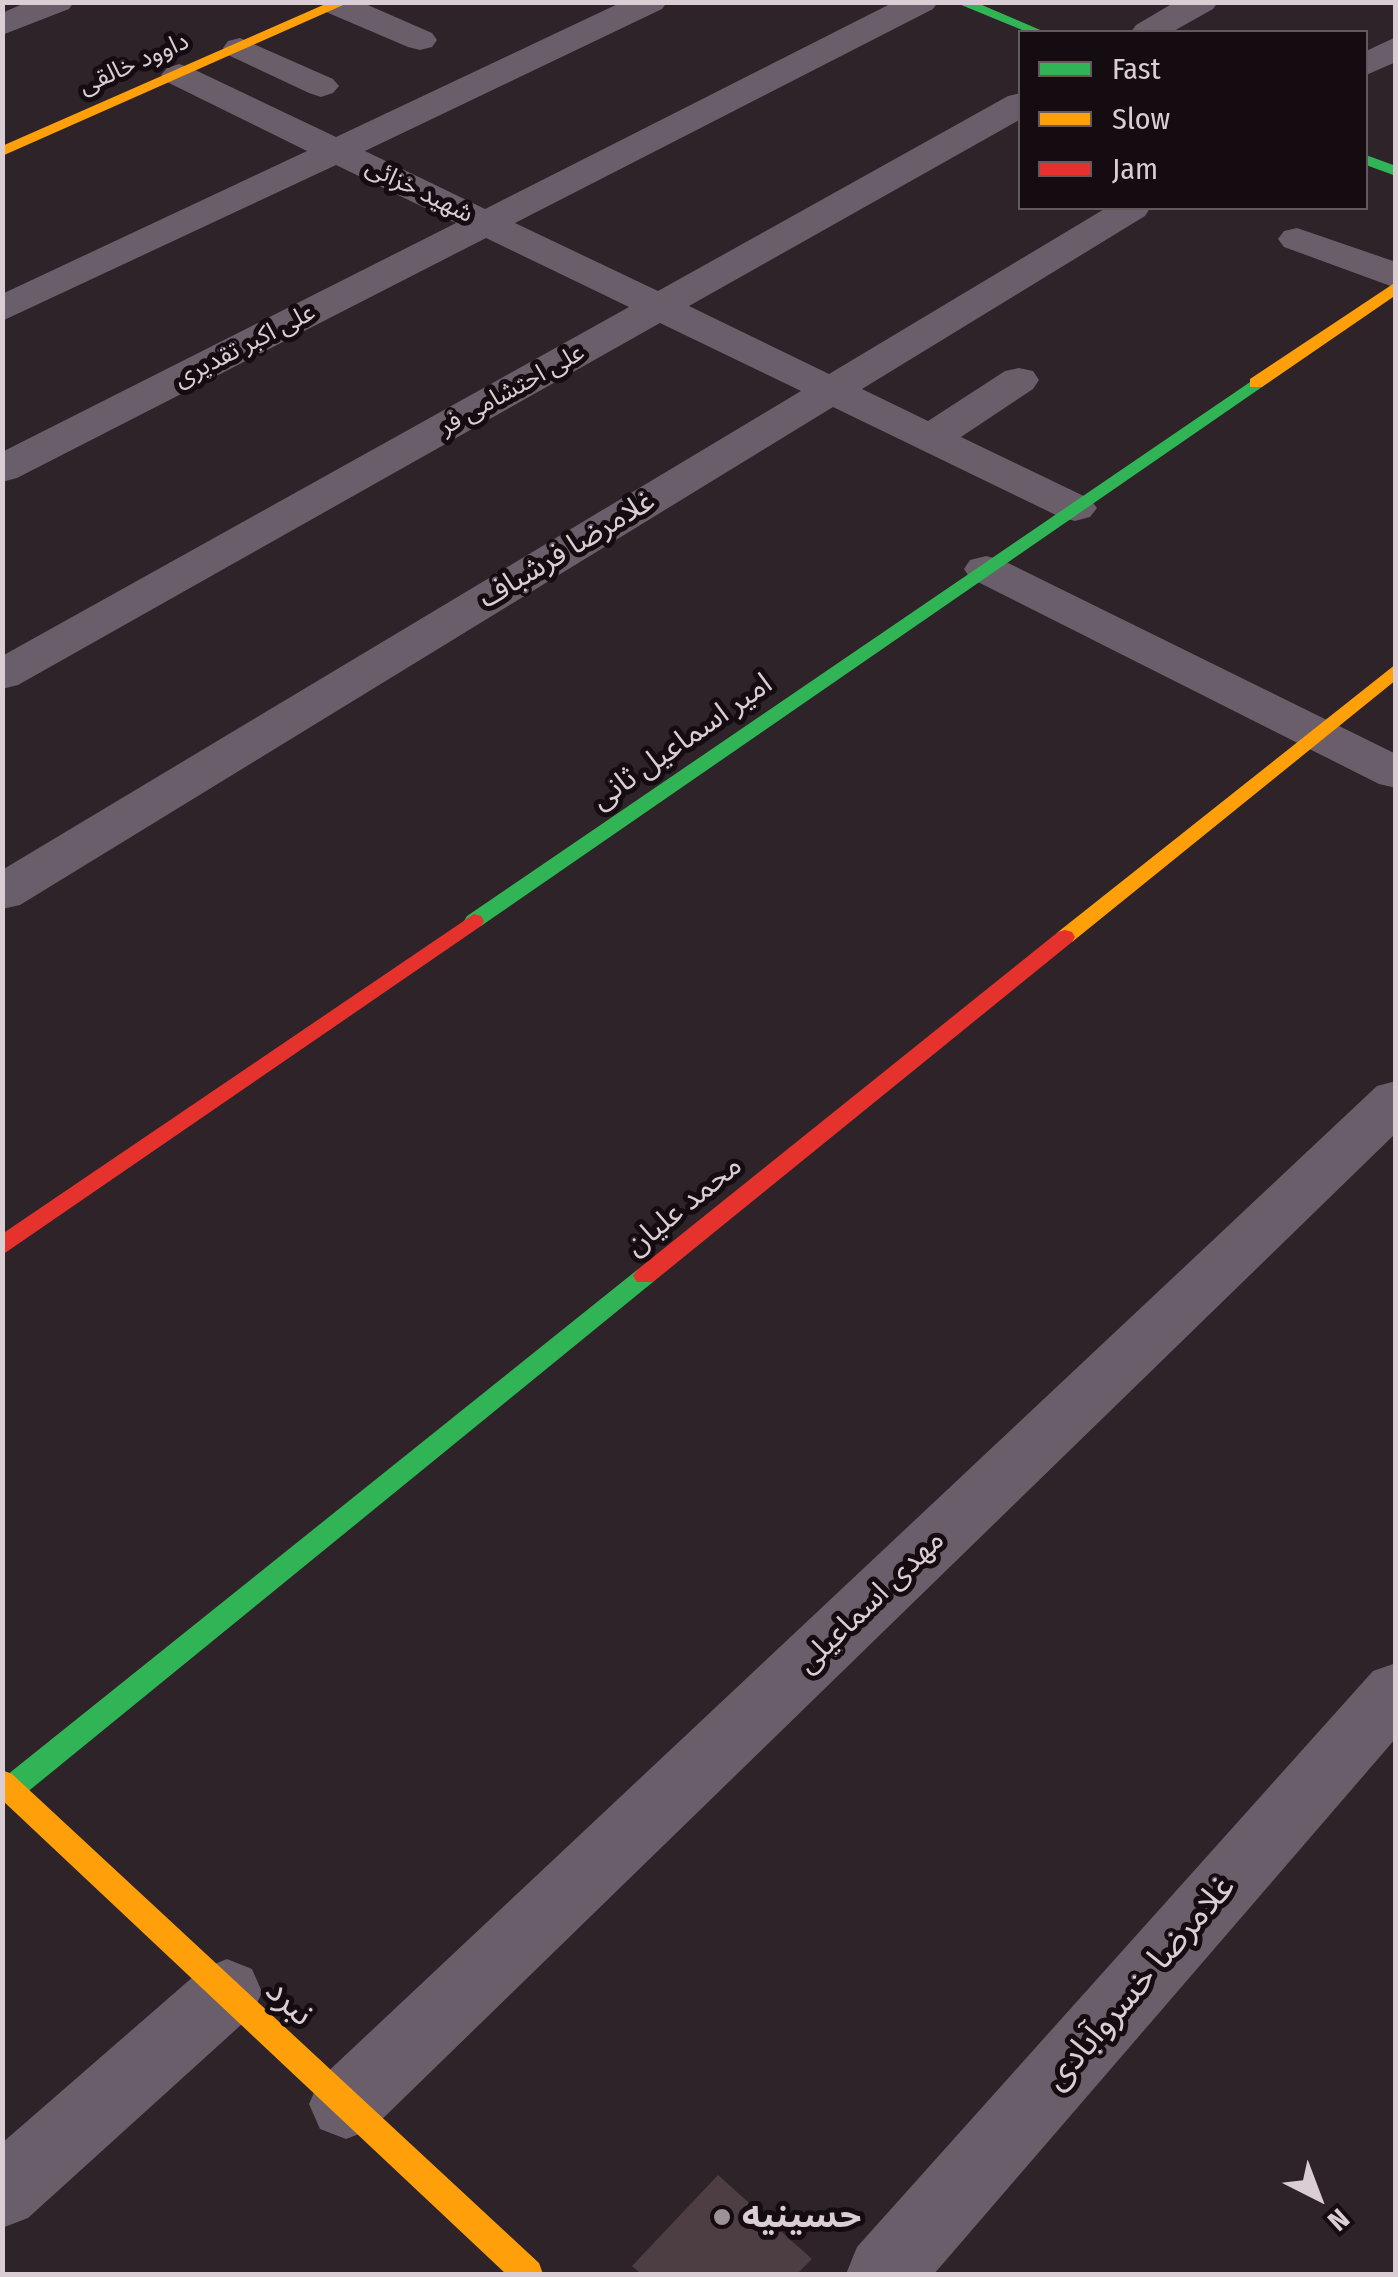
<!DOCTYPE html>
<html>
<head>
<meta charset="utf-8">
<style>
	body { margin:0 }
	#map { position:relative; width:1398px; height:2277px; overflow:hidden; background:#2d2328; font-family:"Fira Sans Condensed",sans-serif }
	canvas { display:block }
	.frame { position:absolute; inset:0; border:5px solid #dacdd3; pointer-events:none }
	.legend { position:absolute; left:1018px; top:30px; width:350px; height:180px; box-sizing:border-box; background:#140c10; border:2px solid #63595e; margin:0; padding:12px 18px; list-style:none; font-size:30px; color:#dacdd3 }
	.legend li { display:flex; align-items:center; gap:20px; height:50px }
	.legend b { width:50px; border:2px solid #63595e }
	.north { position:absolute; left:1268px; top:2147px; width:100px; height:100px; -webkit-text-stroke:8px #140c10; paint-order:stroke; rotate:138deg; font-size:28px; font-weight:700; line-height:40px; text-align:center; color:#dacdd3 }
	.north::after { content:''; display:block; margin:auto; width:35px; height:45px; background:#dacdd3; clip-path:polygon(50% 0,100% 100%,50% 72%,0 100%) }
</style>
</head>
<body>
<div id="map">
<canvas width="1398" height="2277"></canvas>
<div class="frame"></div>
<ul class="legend">
<li><b style="height:12px;background:#30b455"></b>Fast</li>
<li><b style="height:12px;background:#ff9f0a"></b>Slow</li>
<li><b style="height:12px;background:#e5322d"></b>Jam</li>
</ul>
<div class="north">N</div>
</div>
<script>
const g = document.querySelector('canvas').getContext('2d');
g.lineJoin = 'round';
function fillPath(path, color) { g.fillStyle = color; g.fill(path, 'evenodd'); }
const toPath = rows => new Path2D(rows.map(r => 'M' + r).join(''));
function strokePath(path, color, width, dash) { g.strokeStyle = color; g.lineWidth = width; g.lineCap = dash ? 'butt' : 'round'; g.setLineDash(dash || []); g.stroke(path); }
function label(font, color, halo, rows, align = 'center') {
  g.font = font + ' "Fira Sans Condensed","Noto Sans Arabic",sans-serif'; g.lineWidth = 10; g.setLineDash([]); g.textBaseline = 'middle'; g.strokeStyle = halo; g.fillStyle = color; for (const [text, x, y, turn = 0] of rows) {
    g.save(); g.translate(x, y); g.rotate((+turn || 0) * Math.PI / 180); g.textAlign = isNaN(turn) ? turn : align; if (halo) g.strokeText(text, 0, 0); g.fillText(text, 0, 0); g.restore();
  }
}
fillPath(toPath([
	[718,2175,812,2259,797,2274,641,2274,632,2266]
]), '#4d3e43');
fillPath(toPath([
	[27,2,74,2,69,9,2,35,2,13,27,2],
	[323,2,361,2,432,33,437,40,432,47,420,50,408,47,326,12,323,2],
	[622,2,667,2,662,9,365,151,485,209,894,2,938,2,933,9,515,223,658,291,1008,96,1021,93,1021,119,689,306,829,374,1106,208,1150,208,1145,216,862,389,928,421,1005,371,1019,368,1033,371,1039,380,1033,389,961,437,1090,499,1097,508,1090,517,1075,521,1060,517,833,407,20,905,2,909,2,870,801,391,660,323,18,685,2,689,2,656,629,307,486,238,17,478,2,482,2,452,456,223,336,165,2,321,2,294,307,151,167,82,161,75,167,68,179,64,191,68,336,137,622,2],
	[1175,2,1218,2,1213,9,1172,32,1131,32,1136,25,1175,2],
	[1396,37,1396,62,1366,75,1366,51,1396,37],
	[240,38,333,79,339,86,333,93,321,97,309,93,228,55,223,48,228,41,240,38],
	[1297,228,1396,262,1396,288,1284,247,1278,239,1284,231,1297,228],
	[986,556,1002,560,1396,754,1396,788,1379,784,970,578,964,569,970,560,986,556],
	[1396,1081,1396,1133,372,2129,346,2139,320,2129,309,2104,320,2079,1377,1086,1396,1081],
	[1396,1663,1396,1738,934,2274,846,2274,857,2247,1373,1671,1396,1663],
	[227,1959,252,1969,262,1992,252,2015,28,2218,2,2228,2,2143,202,1969,227,1959]
]), '#695e69');
fillPath(toPath([
	[954,2,975,2,1045,32,1027,32,954,2],
	[1366,155,1396,166,1396,176,1366,165,1366,155],
	[1256,378,1262,379,1262,387,481,926,467,926,464,921,467,916,1256,378],
	[645,1267,653,1270,657,1276,653,1282,20,1798,10,1801,2,1798,2,1779,637,1270,645,1267]
]), '#30b455');
fillPath(toPath([
	[330,2,350,2,2,156,2,146,330,2],
	[1396,282,1396,295,1262,387,1250,387,1250,379,1396,282],
	[1396,664,1396,680,1072,942,1058,942,1055,937,1058,932,1396,664],
	[2,1770,12,1774,539,2263,543,2274,506,2274,2,1800,2,1770]
]), '#ff9f0a');
fillPath(toPath([
	[474,914,481,916,484,921,481,926,2,1255,2,1234,474,914],
	[1065,930,1072,932,1075,937,1072,942,653,1282,637,1282,633,1276,637,1270,1058,932,1065,930]
]), '#e5322d');
for (const [x, y, r, color] of [
	[722,2217,10,"#9d9297"]
]) { const dot = new Path2D(); dot.arc(x, y, r, 0, 2 * Math.PI); g.fillStyle = color; g.fill(dot); strokePath(dot, '#140c10', 4); }
label('25px', '#dacdd3', '#140c10', [
	["داوود خالقی",134,64,-24],
	["شهید خزائی",419,191,26],
	["علی اکبر تقدیری",245,346,-27],
	["علی احتشامی فر",512,390,-29]
]);
label('30px', '#dacdd3', '#140c10', [
	["غلامرضا فرشباف",567,550,-31],
	["امیر اسماعیل ثانی",682,742,-35],
	["محمد علیان",684,1206,-39],
	["مهدی اسماعیلی",871,1602,-44]
]);
label('35px', '#dacdd3', '#140c10', [
	["غلامرضا خسروآبادی",1140,1983,-49],
	["نبرد",289,2003,43]
]);
label('bold 35px', '#dacdd3', '#140c10', [
	["حسینیه",742,2217]
], 'left');
</script>
</body>
</html>
